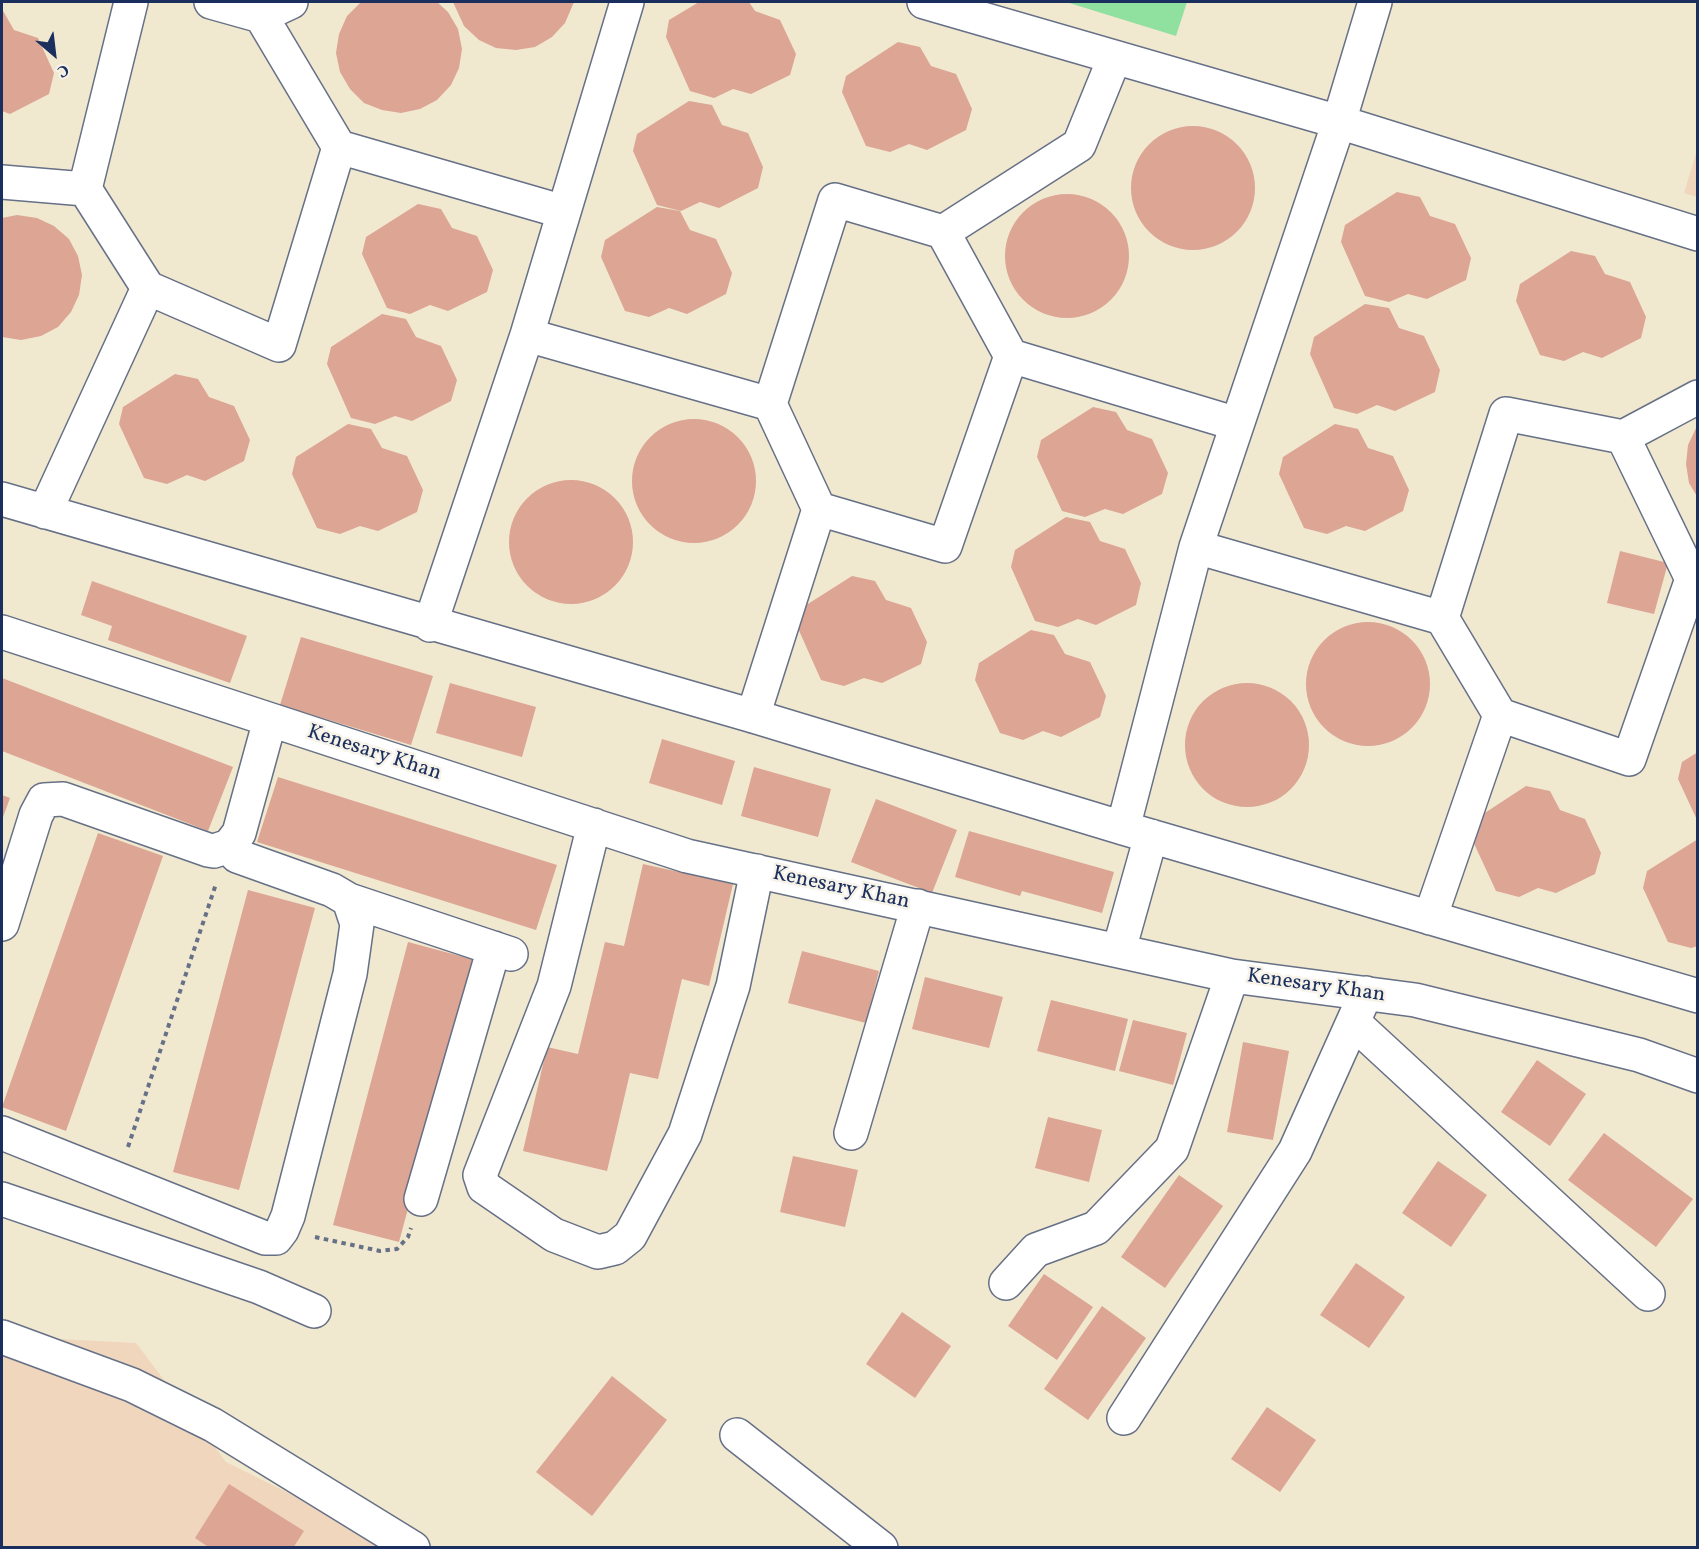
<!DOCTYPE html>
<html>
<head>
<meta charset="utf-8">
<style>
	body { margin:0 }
	#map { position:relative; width:1699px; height:1549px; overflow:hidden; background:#f1e8d0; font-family:Vollkorn,serif }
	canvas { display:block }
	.frame { position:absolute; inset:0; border:3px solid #1b2f5e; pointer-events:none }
	.north { position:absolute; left:24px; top:24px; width:60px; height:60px; -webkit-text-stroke:4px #f7f3e8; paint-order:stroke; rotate:152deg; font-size:16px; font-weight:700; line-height:24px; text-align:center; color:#1b2f5e }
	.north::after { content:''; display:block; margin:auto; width:21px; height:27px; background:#1b2f5e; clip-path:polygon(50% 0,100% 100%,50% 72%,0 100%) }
</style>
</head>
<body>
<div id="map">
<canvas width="1699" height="1549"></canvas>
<div class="frame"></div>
<div class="north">С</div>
</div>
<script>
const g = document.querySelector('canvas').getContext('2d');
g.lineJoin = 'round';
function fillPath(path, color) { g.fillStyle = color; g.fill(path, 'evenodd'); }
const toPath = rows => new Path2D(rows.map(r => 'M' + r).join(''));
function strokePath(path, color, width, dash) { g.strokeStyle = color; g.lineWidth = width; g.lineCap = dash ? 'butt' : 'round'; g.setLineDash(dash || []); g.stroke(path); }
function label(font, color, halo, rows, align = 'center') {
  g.font = font + ' Vollkorn,serif'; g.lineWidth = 5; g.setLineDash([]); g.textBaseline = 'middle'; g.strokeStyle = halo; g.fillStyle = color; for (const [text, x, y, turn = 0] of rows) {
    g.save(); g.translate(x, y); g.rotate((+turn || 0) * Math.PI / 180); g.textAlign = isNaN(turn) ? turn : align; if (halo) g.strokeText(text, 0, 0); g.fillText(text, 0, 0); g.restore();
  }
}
fillPath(toPath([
	[1697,150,1698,197,1697,197,1684,193],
	[2,1336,136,1343,226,1462,397,1547,2,1547]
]), '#f0d6bc');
fillPath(toPath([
	[1066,2,1187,2,1176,36]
]), '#90e09f');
fillPath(toPath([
	[361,2,437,2,448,12,458,29,462,49,459,68,451,85,437,100,420,109,401,113,382,110,364,103,350,89,340,72,336,53,339,34,347,16],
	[453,2,574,2,565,23,552,37,535,47,516,50,496,48,479,40,464,26],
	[699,2,749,2,755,11,780,20,796,54,790,75,751,94,733,89,714,98,690,91,666,37,669,20],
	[2,9,14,30,38,38,54,73,49,94,10,114,2,111],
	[898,42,920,47,931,66,956,74,972,109,966,130,927,150,909,144,890,152,866,146,842,92,846,76],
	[689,101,712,105,722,125,748,133,763,167,758,188,719,208,700,202,681,211,657,205,633,151,637,134],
	'1131 188a62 62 0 1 1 124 0a62 62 0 1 1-124 0Z',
	[1397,192,1420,197,1430,216,1455,224,1471,258,1466,280,1427,299,1408,294,1389,302,1365,296,1341,242,1345,225],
	'1005 256a62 62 0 1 1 124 0a62 62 0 1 1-124 0Z',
	[418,204,441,209,452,228,477,236,493,270,487,292,448,311,430,305,410,314,387,308,362,254,366,237],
	[657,207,680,211,690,230,716,239,732,273,726,294,687,314,669,308,649,317,625,311,601,257,605,240],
	[17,215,37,218,54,226,69,239,78,256,82,275,79,295,71,312,58,327,41,336,21,340,2,337,2,218],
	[1571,251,1595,256,1605,274,1630,282,1646,317,1641,338,1602,358,1583,352,1564,361,1540,355,1516,301,1520,284],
	[1365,304,1389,308,1399,328,1424,336,1440,370,1435,392,1395,411,1377,405,1357,414,1334,408,1310,354,1314,337],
	[382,314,406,319,416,337,441,346,457,380,451,401,412,421,395,416,375,424,351,418,327,364,331,347],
	[175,374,198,379,209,397,234,406,250,440,244,461,205,481,187,475,167,484,144,478,119,424,123,407],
	[1093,407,1116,412,1127,430,1152,439,1168,473,1162,494,1123,514,1105,509,1085,517,1062,511,1037,457,1041,440],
	'632 481a62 62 0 1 1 124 0a62 62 0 1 1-124 0Z',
	[348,424,371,429,382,448,407,456,423,490,417,512,378,531,360,526,340,534,317,528,292,474,296,457],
	[1335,424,1358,429,1368,448,1393,456,1409,490,1403,511,1365,531,1346,526,1327,534,1304,528,1279,474,1283,457],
	[1698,424,1698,498,1689,483,1686,464,1688,445],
	'509 542a62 62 0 1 1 124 0a62 62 0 1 1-124 0Z',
	[1066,517,1090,522,1100,541,1125,549,1141,583,1136,605,1096,625,1078,619,1058,627,1035,621,1011,567,1015,550],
	[1620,551,1668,563,1654,614,1607,603],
	[852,576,875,581,886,600,911,608,927,642,921,664,882,683,864,678,844,686,821,680,797,626,800,609],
	[92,581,247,636,230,683,108,640,112,626,81,615],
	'1306 684a62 62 0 1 1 124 0a62 62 0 1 1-124 0Z',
	[1031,630,1054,635,1065,654,1090,662,1106,696,1100,717,1061,737,1043,731,1023,740,1000,733,975,680,979,663],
	[301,637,433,676,411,745,280,705],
	[2,678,233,767,208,831,2,751],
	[450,683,536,707,522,757,436,733],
	'1185 745a62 62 0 1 1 124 0a62 62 0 1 1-124 0Z',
	[662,739,735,761,722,805,649,783],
	[1698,752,1698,822,1678,779,1682,762],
	[754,767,831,789,818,837,741,816],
	[278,777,557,865,536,930,257,842],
	[1526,786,1550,791,1560,810,1585,819,1601,853,1595,874,1556,893,1538,888,1519,897,1496,891,1471,837,1474,820],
	[2,795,10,798,2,820],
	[876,799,957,830,932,893,851,862],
	[969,831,1114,872,1102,913,1022,891,1020,896,955,877],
	[98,833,163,856,66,1131,2,1107],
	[1698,839,1698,946,1691,948,1668,942,1643,888,1647,871],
	[643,864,733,884,709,986,682,979,658,1079,630,1073,607,1171,523,1151,547,1047,578,1054,605,942,624,946],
	[248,890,315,908,239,1190,173,1172],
	[408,942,475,960,399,1242,333,1225],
	[802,951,879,971,866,1023,788,1003],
	[925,977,1003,997,989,1048,912,1029],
	[1051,1000,1128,1019,1115,1071,1037,1051],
	[1133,1020,1187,1033,1173,1085,1119,1071],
	[1243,1042,1289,1051,1273,1140,1227,1132],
	[1537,1060,1586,1094,1550,1146,1501,1112],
	[1048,1117,1102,1130,1089,1182,1035,1168],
	[1604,1133,1693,1199,1656,1247,1568,1180],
	[793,1156,858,1170,845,1227,780,1212],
	[1438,1161,1487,1195,1451,1247,1402,1213],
	[1179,1175,1223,1206,1165,1288,1121,1257],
	[1356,1263,1405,1297,1369,1348,1320,1315],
	[1044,1274,1093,1307,1057,1360,1008,1326],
	[1102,1306,1146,1338,1088,1420,1044,1389],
	[902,1312,951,1346,915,1398,866,1364],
	[612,1376,667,1420,592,1516,536,1472],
	[1267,1407,1316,1440,1280,1492,1231,1459],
	[229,1484,304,1531,293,1548,210,1548,195,1538]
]), '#dca594');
const minor = toPath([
	[131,2,85,189,148,288,279,345,339,147],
	[211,2,261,16,339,147,564,212],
	[924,2,1339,122,1196,547,1123,828],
	[1375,2,1339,122,1698,234],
	[261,16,291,2],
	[2,182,85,189],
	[943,232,1079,145,1114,59],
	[527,335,770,404],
	[1011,356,943,232,835,200,770,404,819,509,945,546,1011,356,1237,424],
	[1506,414,1623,437,1692,579,1629,759,1500,715,1442,618,1506,414],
	[1623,437,1698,397],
	[2,499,753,716,1123,828,1698,996],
	[45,512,148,288],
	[1196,547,1442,618],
	[430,625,527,335,627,2],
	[2,632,687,856,1232,976,1415,1000,1639,1055,1698,1076],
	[753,716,819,509],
	[594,825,554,986,480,1175,484,1187,554,1235,598,1252,615,1248,630,1236,685,1134,733,986,757,871],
	[349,900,511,954],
	[1430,918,1500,715],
	[2,924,36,815,44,800,63,799,208,850,214,851,229,846,239,833,270,720],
	[1119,950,1151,836],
	[1353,1022,1648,1294],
	[2,1133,265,1238,276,1238,282,1230,288,1216,350,974,357,924,349,900,332,890,237,856,229,846],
	[851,1133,918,906],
	[2,1199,259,1287,314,1311],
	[421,1199,494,948],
	[1006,1283,1036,1250,1096,1228,1172,1149,1232,976],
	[2,1337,132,1385,213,1425,413,1548],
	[1124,1418,1295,1151,1366,993],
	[737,1435,881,1548]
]);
strokePath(minor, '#667086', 36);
strokePath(toPath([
	[128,1147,216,884],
	[315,1237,380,1251,397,1249,408,1237,411,1228]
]), '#667086', 4, [4.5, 4.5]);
strokePath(minor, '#fff', 33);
label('21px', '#1b2f5e', '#f7f3e8', [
	["Kenesary Khan",374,754,18],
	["Kenesary Khan",841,889,12],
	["Kenesary Khan",1316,987,8]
]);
</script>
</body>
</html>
